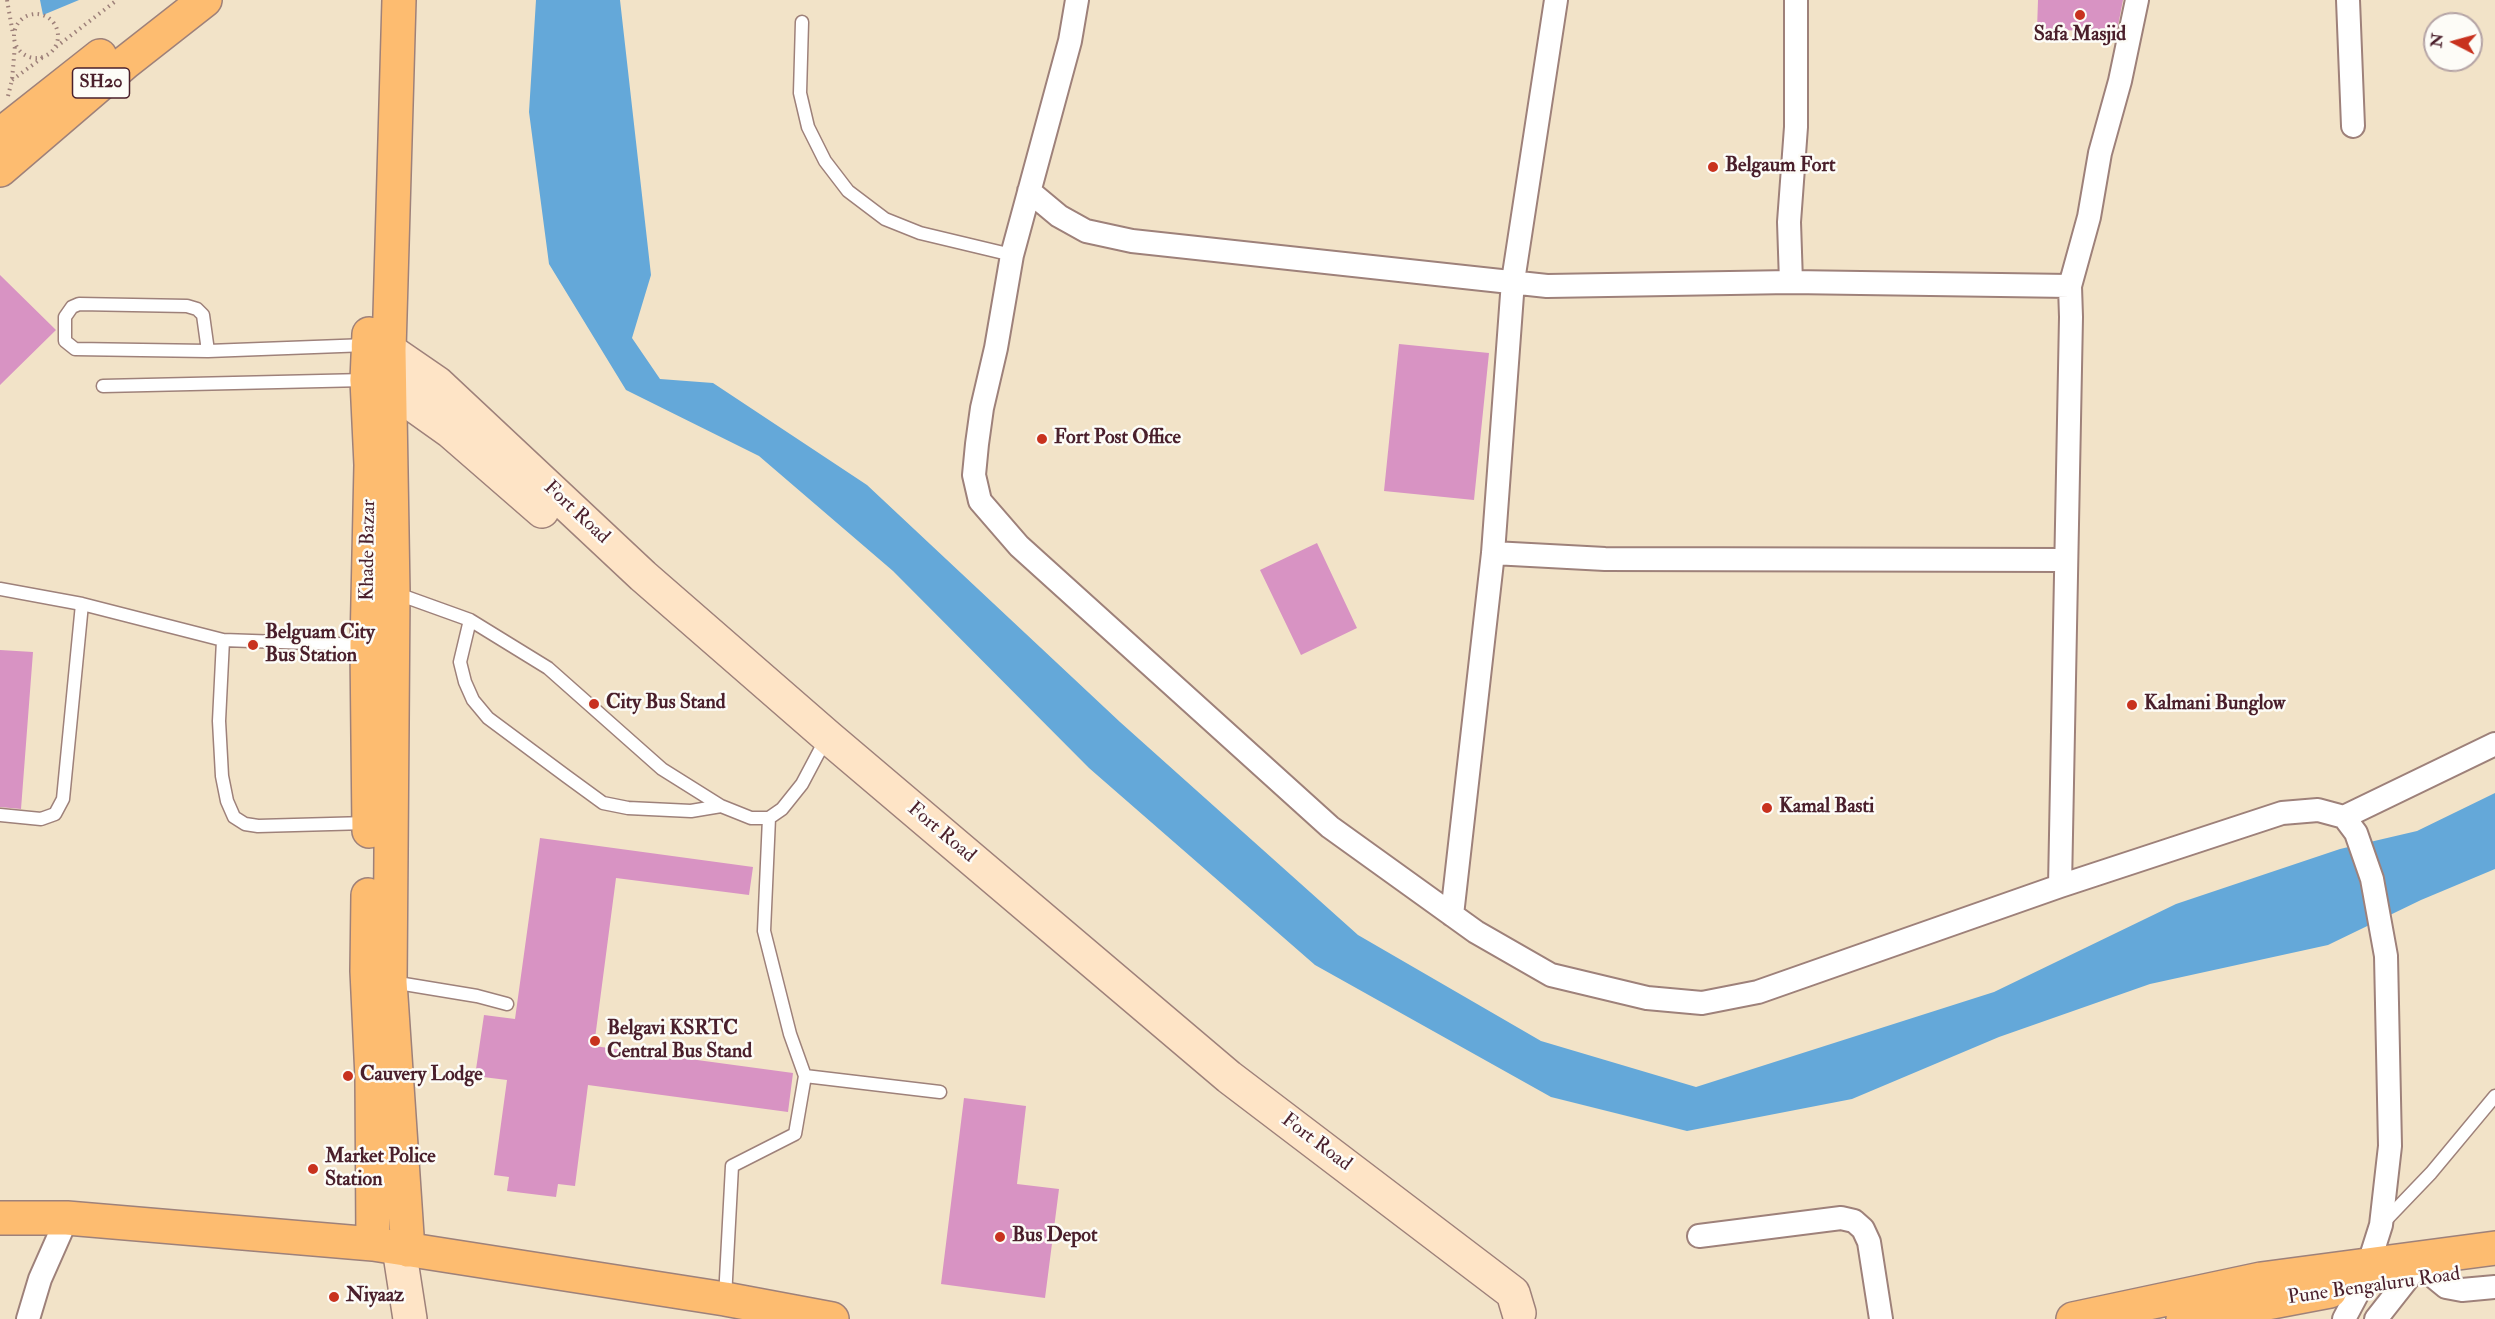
<!DOCTYPE html>
<html>
<head>
<meta charset="utf-8">
<style>
	body { margin:0 }
	#map { position:relative; width:2495px; height:1319px; overflow:hidden; background:#f2e3c8; font-family:"IM FELL Double Pica",serif }
	canvas { display:block }
	.north { position:absolute; left:2423px; top:12px; width:60px; height:60px; box-sizing:border-box; background:#fdfcf7; border:2px solid #b5a4a5; border-radius:50%; rotate:276deg; font-size:16px; font-weight:700; line-height:24px; text-align:center; color:#4a1f2b }
	.north::after { content:''; display:block; margin:auto; width:21px; height:27px; background:#c8321e; clip-path:polygon(50% 0,100% 100%,50% 72%,0 100%) }
</style>
</head>
<body>
<div id="map">
<canvas width="2495" height="1319"></canvas>
<div class="north">N</div>
</div>
<script>
const g = document.querySelector('canvas').getContext('2d');
g.lineJoin = 'round';
function fillPath(path, color) { g.fillStyle = color; g.fill(path, 'evenodd'); }
const toPath = rows => new Path2D(rows.map(r => 'M' + r).join(''));
function strokePath(path, color, width, dash) { g.strokeStyle = color; g.lineWidth = width; g.lineCap = dash ? 'butt' : 'round'; g.setLineDash(dash || []); g.stroke(path); }
function label(font, color, halo, rows, align = 'center') {
  g.font = font + ' "IM FELL Double Pica",serif'; g.lineWidth = 5; g.setLineDash([]); g.textBaseline = 'middle'; g.strokeStyle = halo; g.fillStyle = color; for (const [text, x, y, turn = 0] of rows) {
    g.save(); g.translate(x, y); g.rotate((+turn || 0) * Math.PI / 180); g.textAlign = isNaN(turn) ? turn : align; if (halo) g.strokeText(text, 0, 0); g.fillText(text, 0, 0); g.restore();
  }
}
fillPath(toPath([
	[40,0,79,0,43,15],
	[536,0,620,0,651,275,632,338,660,379,713,383,867,485,1120,722,1358,935,1541,1041,1696,1087,1994,992,2176,904,2340,849,2417,831,2495,793,2495,869,2421,900,2328,945,2150,984,1999,1037,1852,1099,1687,1131,1551,1097,1315,965,1089,768,893,571,759,456,626,390,549,264,529,112]
]), '#64a8d9');
fillPath(toPath([
	[2038,0,2123,0,2117,31,2037,30],
	[0,275,56,330,0,385],
	[1399,344,1489,353,1474,500,1384,491],
	[1317,543,1357,628,1301,655,1260,570],
	[0,650,33,652,21,809,0,807],
	[540,838,753,867,749,895,616,878,594,1046,793,1073,788,1112,588,1085,575,1186,558,1184,556,1197,507,1191,509,1177,494,1175,507,1080,475,1076,484,1015,515,1019],
	[964,1098,1026,1106,1017,1184,1059,1189,1045,1298,941,1284]
]), '#d893c3');
const service = toPath([
	[802,22,800,93,808,127,825,161,848,191,885,219,920,233,1012,255],
	[208,351,203,315,197,309,187,306,79,304,72,307,65,317,65,341,75,349,208,351,367,345],
	[103,386,365,380],
	[0,589,82,604,223,640,366,645],
	[395,593,470,620,548,668,662,769,721,806,751,818,769,818,782,809,802,784,820,750],
	[470,620,460,662,465,682,473,700,488,718,566,776,603,803,628,808,691,811,721,806],
	[223,640,219,721,222,776,227,801,234,817,245,824,258,826,367,823],
	[0,815,41,819,55,814,63,799,82,604],
	[392,982,477,996,507,1004],
	[805,1076,940,1092],
	[2384,1222,2431,1173,2495,1096],
	[725,1298,732,1166,795,1134,805,1076,790,1034,764,931,769,818]
]);
const minor = toPath([
	[1077,0,1070,41,1012,255,996,348,982,408,977,444,974,475,980,501,1019,546,1330,827,1476,932,1551,975,1647,998,1702,1003,1758,992,2060,886,2282,813,2318,810,2344,817,2356,833,2372,879,2386,956,2390,1146,2381,1225,2362,1285,2344,1319],
	[2348,0,2353,126],
	[1029,191,1059,216,1086,231,1132,241,1547,286,1791,282,2070,286],
	[1791,282,1789,222,1796,127,1796,0],
	[1493,553,1605,559,2066,560],
	[2344,817,2495,744],
	[2060,886,2071,317,2070,286,2089,217,2100,153,2120,81,2137,0],
	[1452,915,1493,553,1513,281,1556,0],
	[1699,1236,1841,1218,1854,1221,1863,1229,1869,1242,1881,1319],
	[2435,1278,2446,1287,2462,1290,2495,1287],
	[28,1319,40,1279,67,1218],
	[2376,1319,2424,1258,2431,1253]
]);
const secondary = toPath([
	[368,345,389,350,437,383,643,576,828,737,1229,1077,1513,1293,1519,1313],
	[367,380,391,389,450,431,542,511],
	[399,1248,410,1319]
]);
const primary = toPath([
	[399,0,389,350,393,593,390,982,408,1250],
	[0,135,100,56],
	[0,170,126,62,205,0],
	[369,334,367,380,371,465,367,645,369,831],
	[368,895,367,971,372,1078,373,1244],
	[0,1218,67,1218,373,1244,725,1299,832,1319],
	[2073,1319,2261,1279,2495,1248],
	[2183,1319,2330,1291]
]);
strokePath(service, '#9e817a', 15);
strokePath(minor, '#9e817a', 26);
strokePath(secondary, '#9e817a', 36);
strokePath(primary, '#9e817a', 36);
strokePath(toPath([
	[7,0,13,34],
	'14 36a22 22 0 1 1 44 0a22 22 0 1 1-44 0Z',
	[56,47,117,0],
	[12,80,42,58],
	[8,96,12,80,15,45]
]), '#9e817a', 4, [1.5, 4.5]);
strokePath(service, '#fff', 12);
strokePath(minor, '#fff', 22);
strokePath(secondary, '#fee4c6', 33);
strokePath(primary, '#fdbc70', 33);
for (const [x, y, r, color] of [
	[2080,15,6,"#c8321e"],
	[1713,167,6,"#c8321e"],
	[1042,439,6,"#c8321e"],
	[253,645,6,"#c8321e"],
	[594,704,6,"#c8321e"],
	[2132,705,6,"#c8321e"],
	[1767,808,6,"#c8321e"],
	[595,1041,6,"#c8321e"],
	[348,1076,6,"#c8321e"],
	[313,1169,6,"#c8321e"],
	[1000,1237,6,"#c8321e"],
	[334,1297,6,"#c8321e"]
]) { const dot = new Path2D(); dot.arc(x, y, r, 0, 2 * Math.PI); g.fillStyle = color; g.fill(dot); strokePath(dot, '#fdfcf7', 2); }
for (const [x, y, w] of [
	[101,83,57]
]) { const box = new Path2D(); box.roundRect(x - w / 2, y - 15, w, 30, 4.5); g.fillStyle = '#fdfcf7'; g.fill(box); strokePath(box, '#4a1f2b', 1.5); }
label('bold 18px', '#4a1f2b', null, [
	["SH20",101,83]
]);
label('bold 20px', '#4a1f2b', '#fdfcf7', [
	["Safa Masjid",2080,36,"center"],
	["Belgaum Fort",1725,167],
	["Fort Post Office",1054,439],
	["Belguam City",265,634],
	["Bus Station",265,657],
	["City Bus Stand",606,704],
	["Kalmani Bunglow",2144,705],
	["Kamal Basti",1779,808],
	["Belgavi KSRTC",607,1030],
	["Central Bus Stand",607,1053],
	["Cauvery Lodge",360,1076],
	["Market Police",325,1158],
	["Station",325,1181],
	["Bus Depot",1012,1237],
	["Niyaaz",346,1297]
], 'left');
label('20px', '#4a1f2b', '#fdfcf7', [
	["Fort Road",576,513,43],
	["Khade Bazar",369,550,-89],
	["Fort Road",941,833,40],
	["Fort Road",1316,1143,37],
	["Pune Bengaluru Road",2374,1287,-8]
]);
</script>
</body>
</html>
